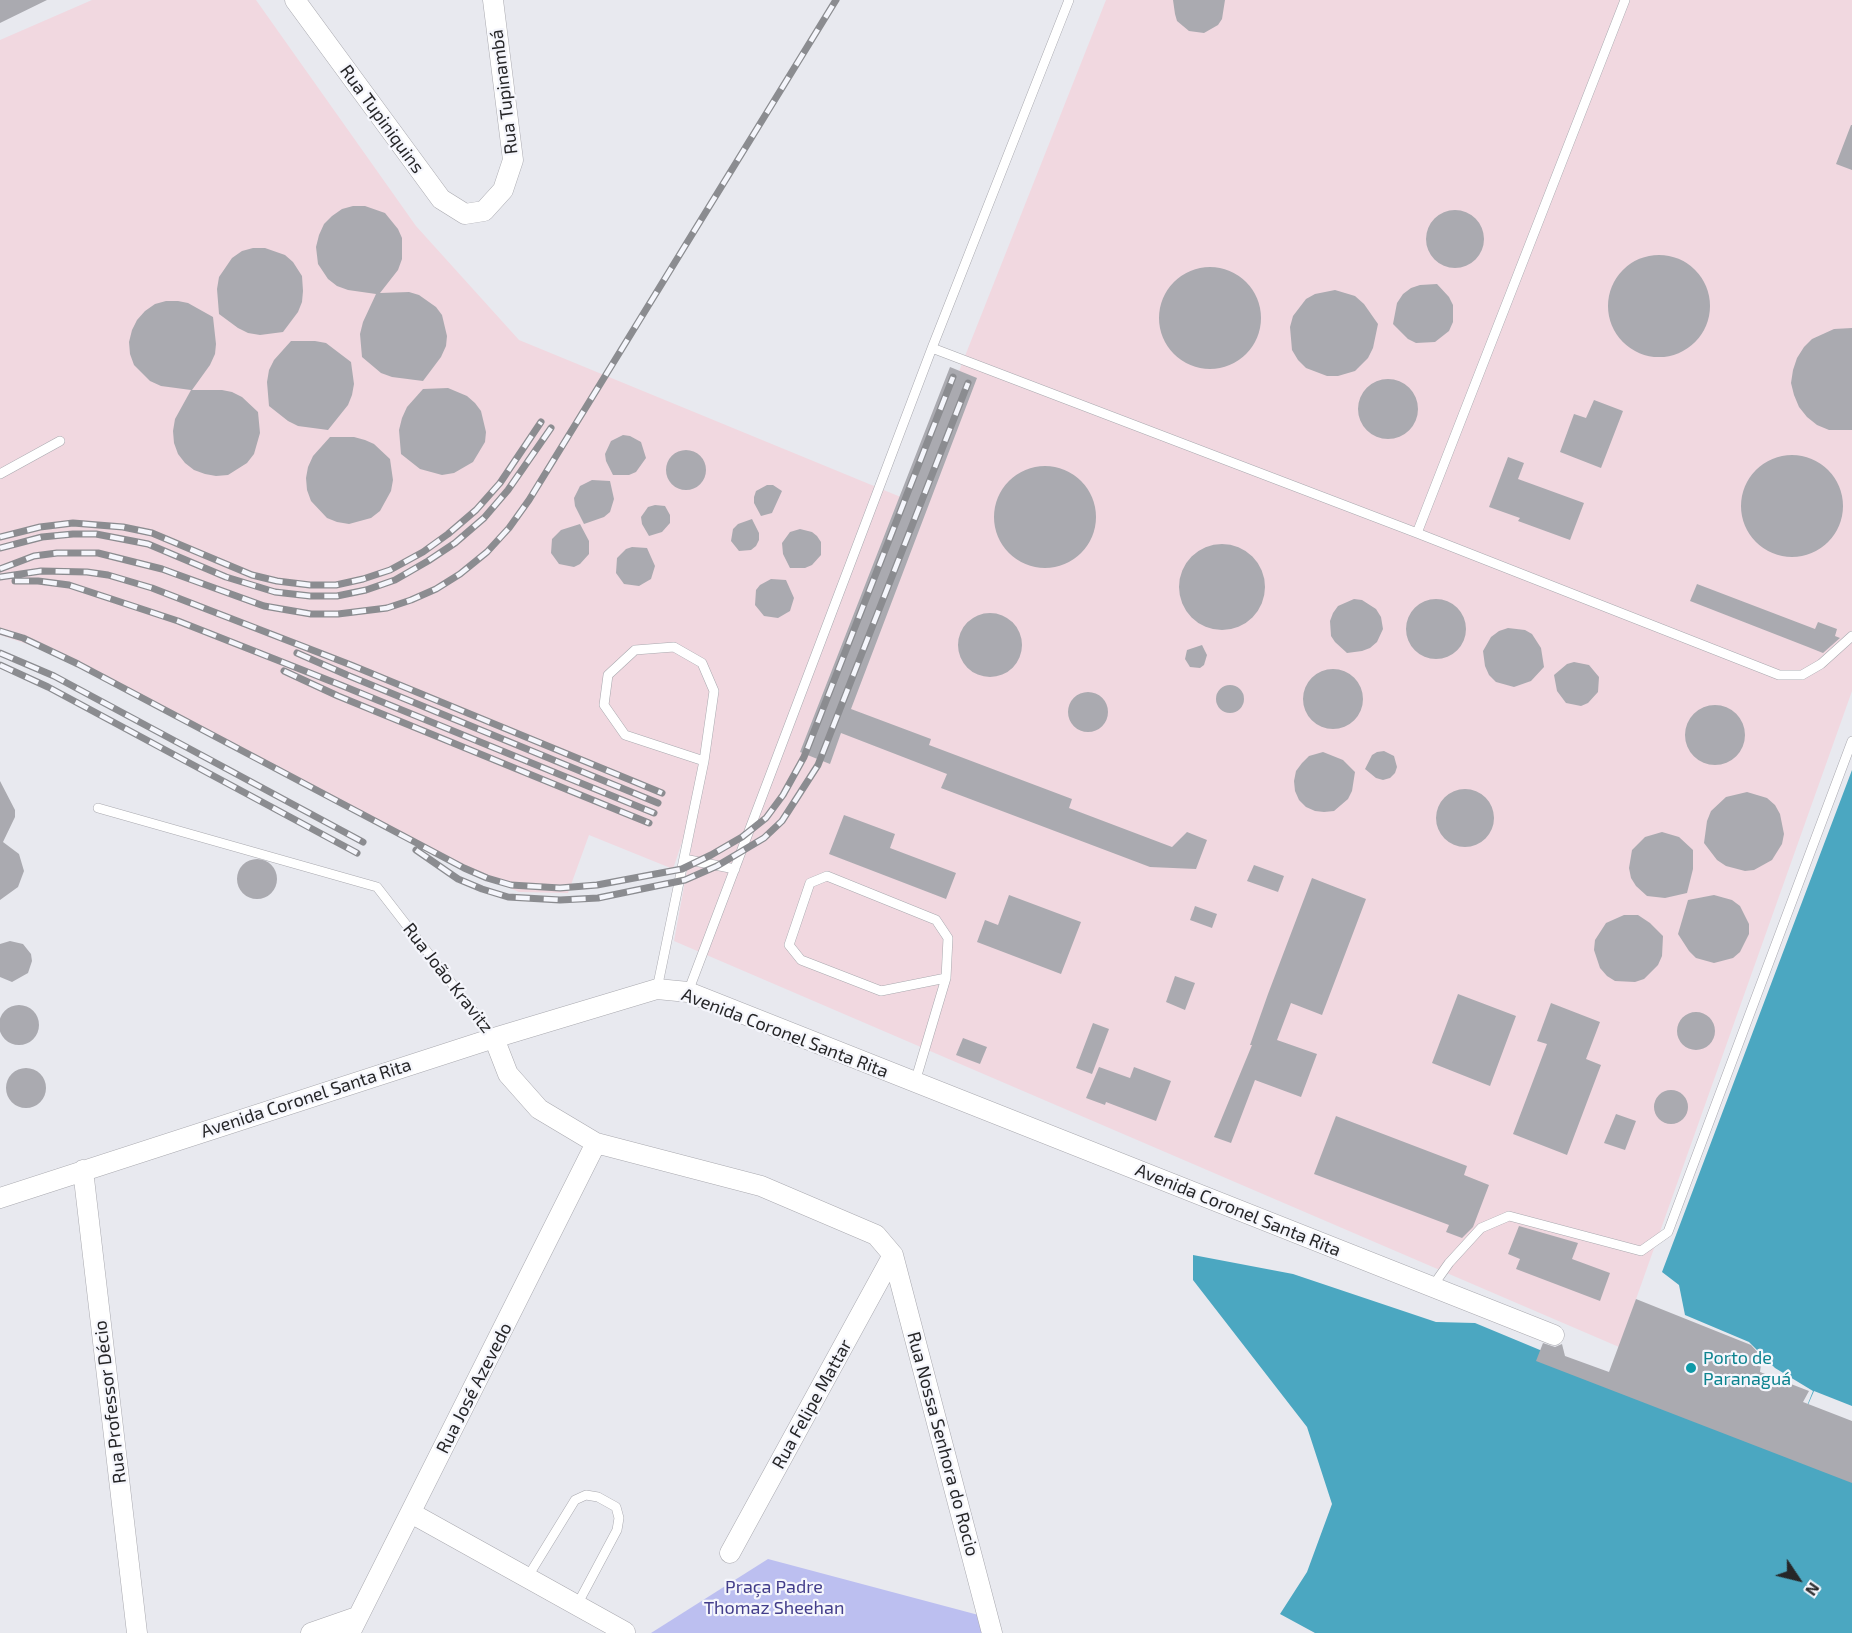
<!DOCTYPE html>
<html>
<head>
<meta charset="utf-8">
<style>
	body { margin:0 }
	#map { position:relative; width:1852px; height:1633px; overflow:hidden; background:#e8e9ef; font-family:"Exo 2",sans-serif }
	canvas { display:block }
	.north { position:absolute; left:1768px; top:1549px; width:60px; height:60px; -webkit-text-stroke:4px #f5f6fc; paint-order:stroke; rotate:125deg; font-size:16px; font-weight:700; line-height:24px; text-align:center; color:#262628 }
	.north::after { content:''; display:block; margin:auto; width:21px; height:27px; background:#262628; clip-path:polygon(50% 0,100% 100%,50% 72%,0 100%) }
</style>
</head>
<body>
<div id="map">
<canvas width="1852" height="1633"></canvas>
<div class="north">N</div>
</div>
<script>
const g = document.querySelector('canvas').getContext('2d');
g.lineJoin = 'round';
function fillPath(path, color) { g.fillStyle = color; g.fill(path, 'evenodd'); }
const toPath = rows => new Path2D(rows.map(r => 'M' + r).join(''));
function strokePath(path, color, width, dash) { g.strokeStyle = color; g.lineWidth = width; g.lineCap = dash ? 'butt' : 'round'; g.setLineDash(dash || []); g.stroke(path); }
function label(font, color, halo, rows, align = 'center') {
  g.font = font + ' "Exo 2",sans-serif'; g.lineWidth = 4.5; g.setLineDash([]); g.textBaseline = 'middle'; g.strokeStyle = halo; g.fillStyle = color; for (const [text, x, y, turn = 0] of rows) {
    g.save(); g.translate(x, y); g.rotate((+turn || 0) * Math.PI / 180); g.textAlign = isNaN(turn) ? turn : align; if (halo) g.strokeText(text, 0, 0); g.fillText(text, 0, 0); g.restore();
  }
}
fillPath(toPath([
	[92,0,256,0,416,226,519,340,908,500,1106,0,1852,0,1852,691,1619,1347,674,941,696,821,690,818,673,869,589,835,568,893,519,892,482,876,48,651,0,635,0,40]
]), '#f1d8e0');
fillPath(toPath([
	[768,1559,986,1617,990,1633,651,1633]
]), '#bcbff0');
fillPath(toPath([
	[1852,770,1852,1633,1315,1633,1280,1614,1307,1572,1332,1504,1307,1427,1193,1280,1193,1255,1293,1274,1436,1322,1475,1323,1788,1453,1813,1391,1775,1368,1749,1342,1685,1315,1679,1285,1662,1272]
]), '#4ba7c1');
fillPath(toPath([
	[1814,1391,1852,1406,1852,1478,1787,1453]
]), '#e8e9ef');
fillPath(toPath([
	[0,0,47,0,0,23],
	[1173,0,1225,0,1222,19,1218,25,1204,33,1189,31,1177,21,1175,14],
	[1851,125,1852,125,1852,170,1836,164],
	[353,206,365,206,385,213,398,229,402,238,402,259,398,270,380,293,409,292,419,295,436,307,442,315,447,336,446,346,441,357,423,381,392,377,381,373,362,357,360,334,363,322,376,294,348,290,337,286,328,279,318,264,316,247,319,235,324,224,332,216,342,209],
	'1426 239a29 29 0 1 1 58 0a29 29 0 1 1-58 0Z',
	[253,248,265,248,285,255,293,262,302,276,303,291,302,302,298,312,283,332,260,335,248,333,238,328,219,314,217,289,219,277,232,258,242,251],
	'1608 306a51 51 0 1 1 102 0a51 51 0 1 1-102 0Z',
	'1159 318a51 51 0 1 1 102 0a51 51 0 1 1-102 0Z',
	[1437,284,1449,297,1453,305,1453,322,1449,331,1435,342,1416,343,1408,339,1393,324,1397,303,1403,294,1411,288,1420,285],
	[1335,290,1355,296,1364,304,1378,324,1373,348,1368,358,1355,371,1338,376,1327,376,1306,368,1298,360,1292,350,1290,327,1293,316,1306,299,1315,294],
	[166,301,178,301,188,303,213,317,216,344,215,354,210,365,192,390,222,390,232,392,242,397,258,412,260,433,254,454,247,463,228,475,216,476,205,474,194,470,185,463,178,454,174,443,173,431,175,419,191,390,161,386,150,381,134,365,130,354,129,342,132,330,137,320,145,311,155,304],
	[1852,328,1852,430,1829,430,1817,425,1807,417,1799,407,1794,395,1791,383,1793,370,1797,358,1804,347,1812,339,1834,329],
	[291,341,315,341,326,343,351,362,354,384,352,395,348,405,328,430,298,426,288,421,269,406,267,382,269,370,274,360],
	[950,367,977,378,851,709,931,739,929,745,1072,799,1069,808,1172,847,1187,832,1207,840,1196,869,1150,867,941,788,947,774,841,733,830,764,800,752],
	'1358 409a30 30 0 1 1 60 0a30 30 0 1 1-60 0Z',
	[448,388,467,396,475,403,481,411,486,432,485,442,473,462,454,473,442,475,420,469,401,454,399,430,402,418,407,407,423,389],
	[1594,400,1623,411,1601,468,1560,452,1574,414,1586,418],
	[623,435,630,436,641,442,646,458,636,472,629,475,613,475,606,461,605,454,611,441],
	[330,437,354,437,365,440,374,444,390,459,393,480,391,491,380,511,371,518,349,524,337,522,327,518,311,501,307,490,306,478,308,467,313,456],
	'666 470a20 20 0 1 1 40 0a20 20 0 1 1-40 0Z',
	'1741 506a51 51 0 1 1 102 0a51 51 0 1 1-102 0Z',
	[1508,457,1524,463,1518,479,1584,503,1570,540,1518,521,1520,518,1489,507],
	'994 517a51 51 0 1 1 102 0a51 51 0 1 1-102 0Z',
	[592,480,610,481,614,499,610,512,604,517,584,524,575,506,574,498,580,486],
	[767,485,773,485,782,491,772,513,761,516,754,503,754,497,756,491],
	[655,505,665,506,670,515,670,523,662,532,649,536,642,524,641,517,648,507],
	[752,519,759,533,759,540,756,546,751,550,739,551,731,541,733,529,738,524],
	[580,524,589,541,589,554,580,564,574,567,559,564,551,553,552,539,561,530],
	[800,529,812,532,817,536,821,542,821,555,812,565,805,568,790,568,783,554,782,543,790,532],
	'1179 587a43 43 0 1 1 86 0a43 43 0 1 1-86 0Z',
	[632,547,647,548,655,566,651,579,639,586,624,584,616,573,617,558,626,549],
	[771,579,786,580,794,598,790,611,778,618,764,616,755,605,756,590,760,585],
	[1697,584,1815,629,1818,622,1837,629,1835,636,1840,638,1823,653,1808,647,1690,601],
	[1354,599,1362,600,1376,609,1381,617,1383,629,1377,642,1370,648,1362,651,1347,653,1335,642,1331,636,1330,621,1333,613,1338,606],
	'1406 629a30 30 0 1 1 60 0a30 30 0 1 1-60 0Z',
	'958 645a32 32 0 1 1 64 0a32 32 0 1 1-64 0Z',
	[1508,628,1525,630,1532,634,1541,648,1544,667,1531,681,1514,687,1496,682,1489,675,1485,666,1483,651,1491,637,1499,631],
	[1202,645,1207,655,1204,665,1200,668,1190,667,1185,659,1187,650],
	[1574,662,1589,665,1599,677,1598,692,1588,703,1581,706,1566,703,1557,691,1554,675,1567,664],
	'1303 699a30 30 0 1 1 60 0a30 30 0 1 1-60 0Z',
	'1216 699a14 14 0 1 1 28 0a14 14 0 1 1-28 0Z',
	'1068 712a20 20 0 1 1 40 0a20 20 0 1 1-40 0Z',
	'1685 735a30 30 0 1 1 60 0a30 30 0 1 1-60 0Z',
	[1384,751,1394,756,1397,767,1395,773,1390,778,1383,780,1376,778,1365,769,1372,755,1377,752],
	[1323,752,1343,760,1355,772,1352,791,1348,799,1334,811,1324,812,1315,811,1306,807,1299,800,1295,791,1294,781,1296,771,1302,763,1309,756],
	[0,781,15,810,15,817,3,842,19,854,24,871,18,887,0,900],
	'1436 818a29 29 0 1 1 58 0a29 29 0 1 1-58 0Z',
	[1747,792,1767,798,1775,805,1780,814,1784,834,1782,844,1772,860,1754,870,1745,871,1726,866,1717,860,1704,843,1707,821,1711,811,1726,797],
	[844,815,895,834,890,848,956,873,946,899,829,854],
	[1662,832,1679,837,1693,850,1693,869,1687,893,1665,898,1647,896,1636,886,1631,878,1629,868,1632,850,1645,837],
	'237 879a20 20 0 1 1 40 0a20 20 0 1 1-40 0Z',
	[1254,865,1284,876,1278,892,1247,881],
	[1312,878,1366,899,1322,1015,1291,1003,1277,1040,1317,1054,1301,1097,1255,1080,1231,1143,1214,1137,1252,1045,1250,1045,1268,994],
	[1009,895,1081,922,1061,974,977,942,985,920,998,925],
	[1714,895,1732,900,1740,906,1749,924,1749,934,1740,952,1733,958,1714,963,1696,958,1689,951,1678,934,1688,900],
	[1195,906,1217,914,1212,928,1190,920],
	[1624,915,1638,915,1650,923,1663,936,1662,956,1658,965,1644,979,1635,982,1615,981,1607,976,1600,968,1594,950,1595,940,1606,923],
	[10,941,23,944,31,954,32,961,28,973,12,982,0,977,0,944],
	[1175,976,1195,983,1185,1010,1166,1002],
	[1458,994,1516,1016,1490,1086,1432,1063],
	[1551,1003,1600,1022,1586,1059,1601,1065,1567,1155,1513,1134,1547,1044,1537,1041],
	'-1 1025a20 20 0 1 1 40 0a20 20 0 1 1-40 0Z',
	'1677 1031a19 19 0 1 1 38 0a19 19 0 1 1-38 0Z',
	[1093,1023,1109,1029,1092,1074,1076,1068],
	[963,1038,987,1047,980,1064,956,1055],
	[1099,1067,1130,1078,1134,1067,1171,1081,1156,1121,1106,1102,1105,1105,1086,1098],
	'6 1088a20 20 0 1 1 40 0a20 20 0 1 1-40 0Z',
	'1654 1107a17 17 0 1 1 34 0a17 17 0 1 1-34 0Z',
	[1616,1114,1636,1121,1625,1150,1604,1143],
	[1336,1116,1467,1166,1464,1175,1489,1185,1473,1227,1462,1238,1446,1232,1449,1225,1314,1174],
	[1519,1226,1578,1243,1572,1259,1610,1273,1600,1301,1516,1269,1520,1259,1508,1254],
	[1636,1299,1751,1345,1762,1357,1760,1372,1809,1391,1803,1402,1852,1421,1852,1483,1536,1361,1543,1343,1555,1347,1562,1344,1565,1356,1609,1372]
]), '#aaaab0');
const lane = toPath([
	[932,348,1417,533,1779,675,1802,675,1821,664,1852,636],
	[0,474,60,441],
	[1417,533,1625,0],
	[98,808,377,887,494,1038],
	[684,859,735,869],
	[657,989,704,761,714,691,702,663,674,647,635,650,608,675,604,705,625,735,704,761],
	[688,992,932,348,1069,0],
	[915,1082,946,978,948,938,936,920,827,876,810,883,789,945,801,960,881,991,946,978],
	[1432,1287,1449,1263,1481,1228,1509,1216,1641,1251,1668,1232,1852,741],
	[527,1578,575,1500,586,1495,598,1497,616,1507,619,1518,617,1530,577,1605]
]);
const street = toPath([
	[295,0,441,199,465,214,484,211,503,190,513,160,493,0],
	[494,1038,508,1074,539,1109,596,1143,761,1186,876,1235,893,1255,992,1633],
	[83,1170,137,1633],
	[0,1198,494,1038,657,989,688,992,1554,1335],
	[411,1513,625,1632],
	[730,1553,893,1255],
	[311,1633,357,1617],
	[350,1633,596,1143]
]);
strokePath(lane, '#a9a9af', 10);
strokePath(street, '#a9a9af', 21);
strokePath(lane, '#fff', 9);
strokePath(street, '#fff', 20);
const rail = toPath([
	[0,537,40,527,73,523,123,527,152,533,252,575,277,581,310,585,336,585,363,579,390,570,423,552,448,534,476,510,500,483,541,422],
	[0,548,42,537,73,534,96,534,148,544,226,577,275,592,310,596,337,596,366,590,395,580,428,561,455,543,484,518,508,490,551,428],
	[0,569,34,556,57,553,98,553,162,569,264,606,311,614,338,614,387,608,411,600,436,589,460,574,487,552,509,528,529,500,836,0],
	[0,577,41,571,87,572,108,575,152,588,351,665,662,793],
	[15,581,38,581,69,585,178,621,343,686,654,813],
	[0,631,23,638,78,664,464,868,487,878,511,885,560,888,597,885,682,869,711,855,742,837,766,818,783,795,804,757,953,377],
	[0,653,54,676,363,842],
	[297,653,347,675,658,803],
	[0,665,48,687,357,853],
	[284,671,338,696,649,823],
	[416,850,458,879,482,889,508,897,560,900,598,898,685,880,717,866,764,838,782,821,818,765,968,383]
]);
strokePath(rail, '#8b8c90', 7);
strokePath(rail, '#f5f6fc', 4.5, [14]);
for (const [x, y, r, color] of [
	[1691,1368,6,"#0f9aa8"]
]) { const dot = new Path2D(); dot.arc(x, y, r, 0, 2 * Math.PI); g.fillStyle = color; g.fill(dot); strokePath(dot, '#f5f6fc', 2); }
label('18px', '#262628', '#f5f6fc', [
	["Rua Tupinambá",504,92,-97],
	["Rua Tupiniquins",382,119,54],
	["Rua João Kravitz",448,978,52],
	["Avenida Coronel Santa Rita",785,1033,21],
	["Avenida Coronel Santa Rita",306,1098,-18],
	["Avenida Coronel Santa Rita",1238,1210,22],
	["Rua José Azevedo",474,1388,-63],
	["Rua Professor Décio",110,1402,-97],
	["Rua Felipe Mattar",812,1404,-61],
	["Rua Nossa Senhora do Rocio",943,1444,75]
]);
label('18px', '#0d838f', '#f5f6fc', [
	["Porto de",1703,1358],
	["Paranaguá",1703,1379]
], 'left');
label('18px', '#423d8a', '#f5f6fc', [
	["Praça Padre",774,1587],
	["Thomaz Sheehan",774,1608]
]);
</script>
</body>
</html>
